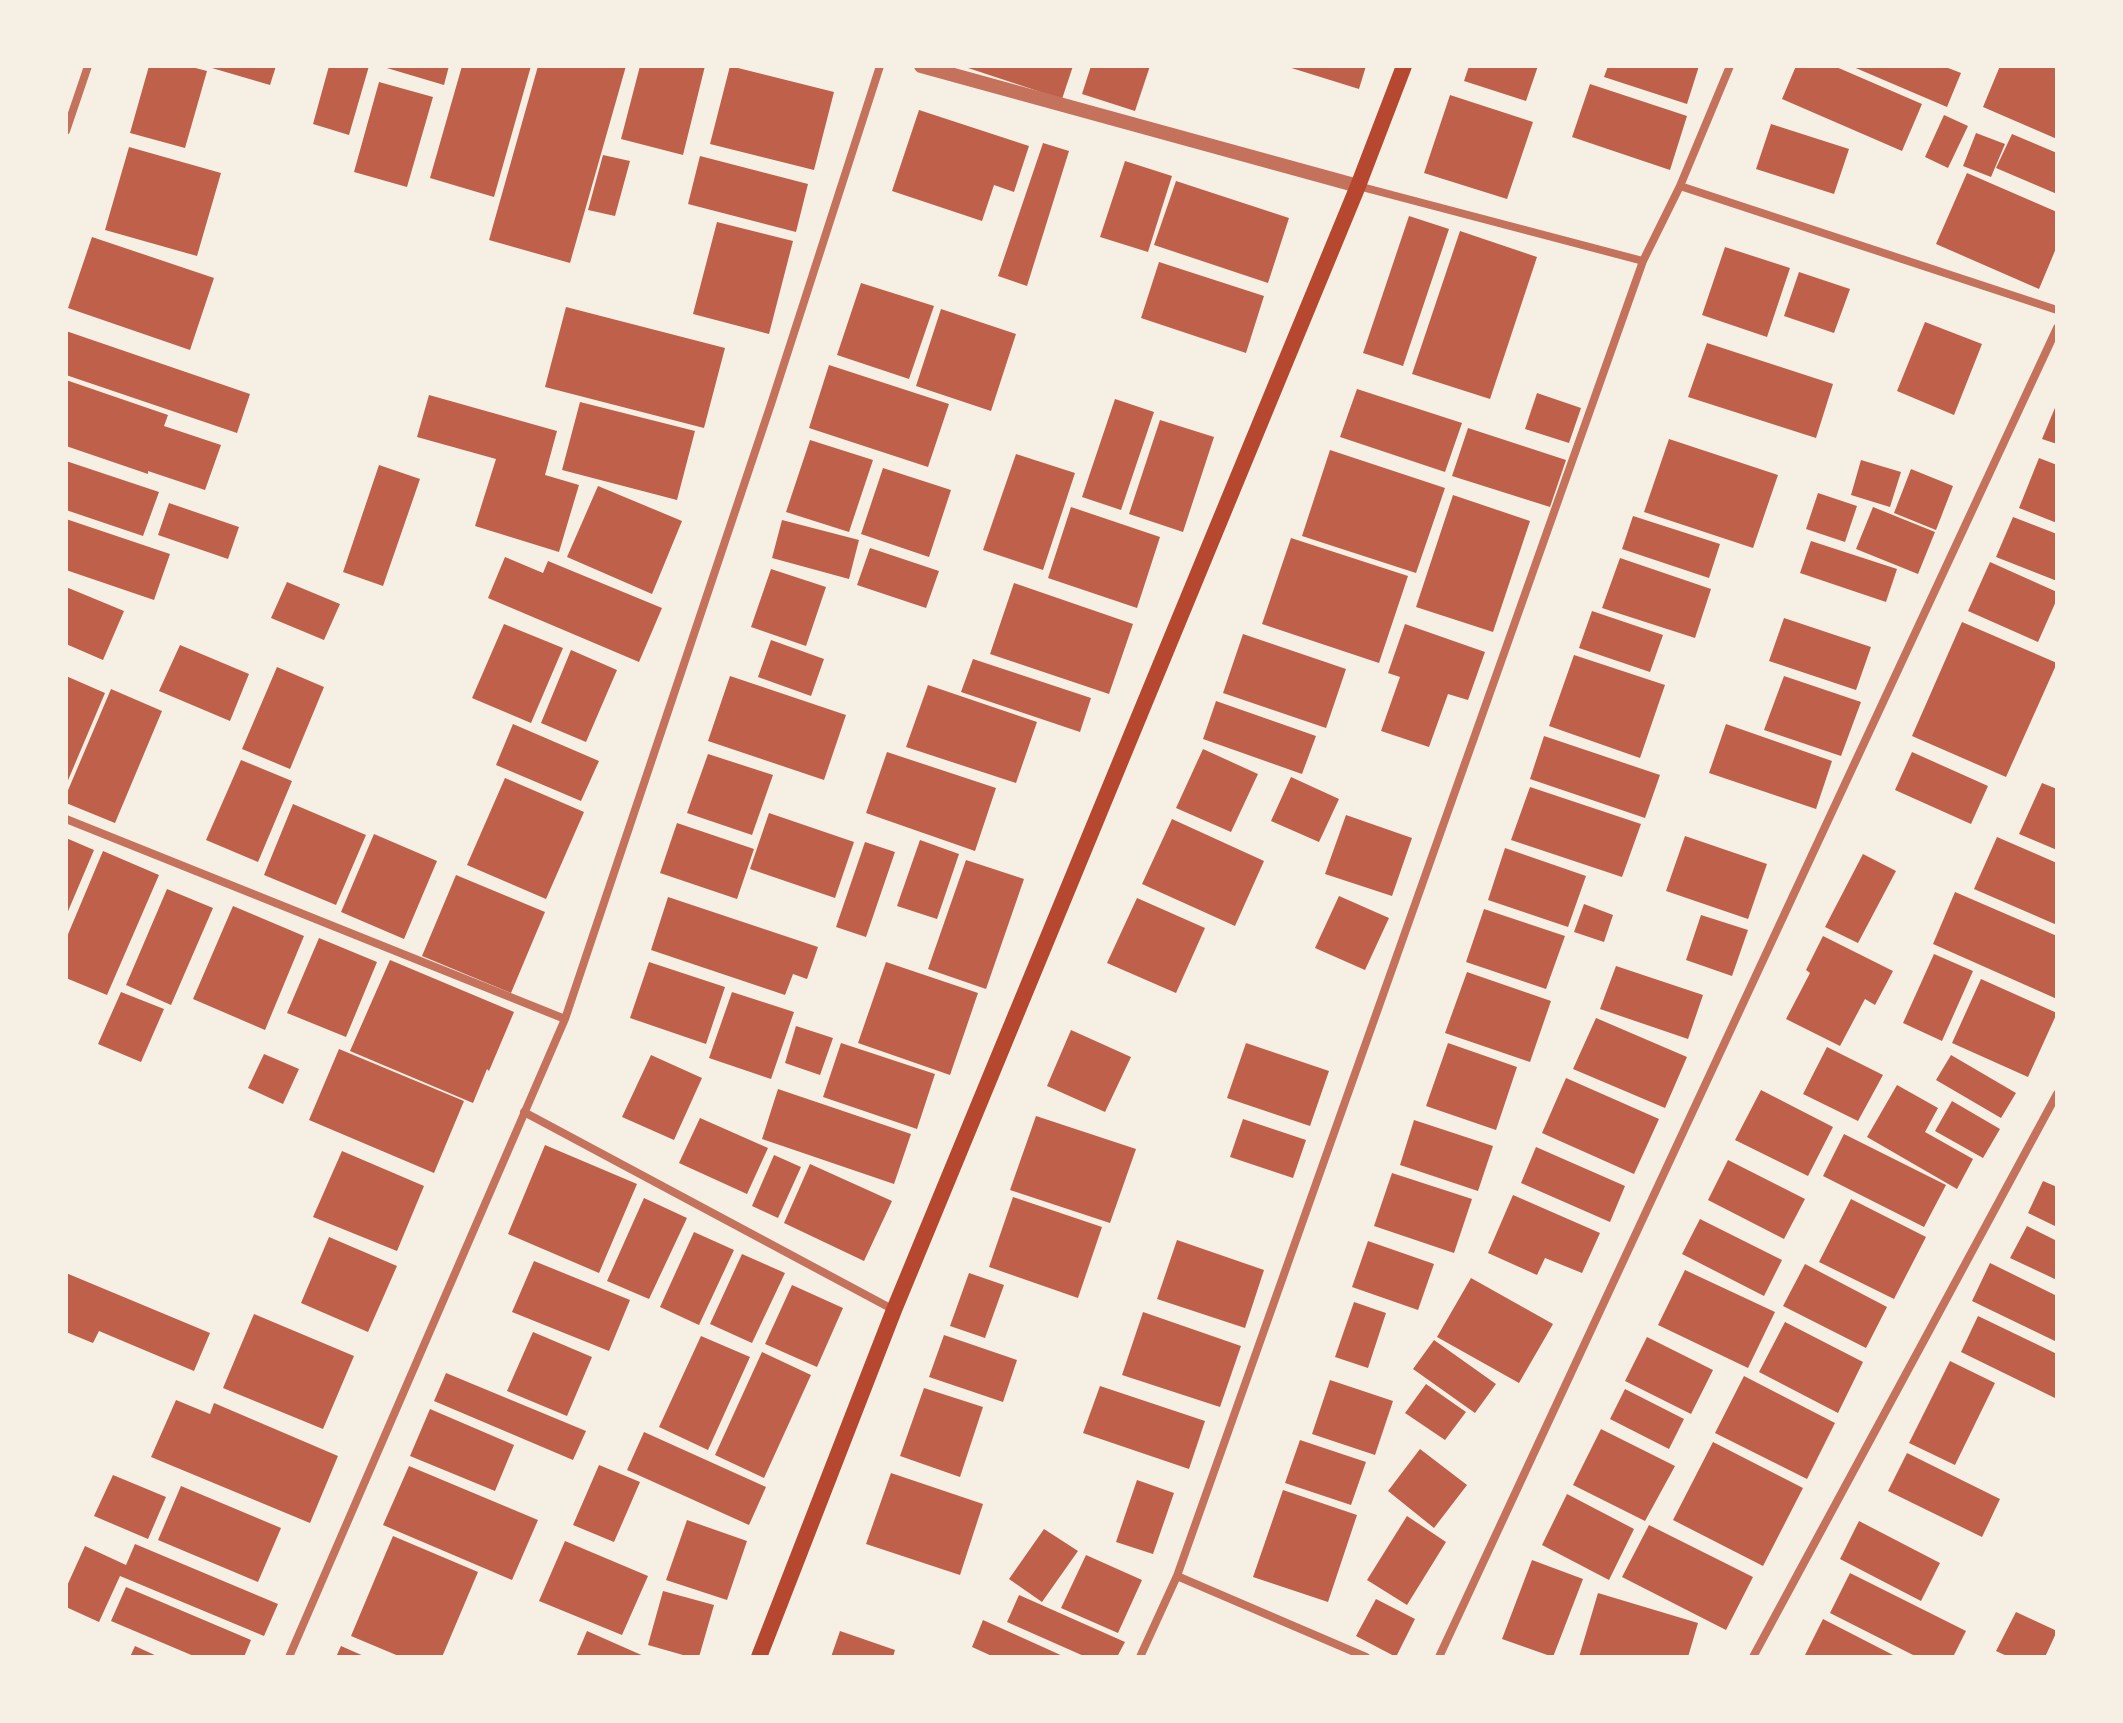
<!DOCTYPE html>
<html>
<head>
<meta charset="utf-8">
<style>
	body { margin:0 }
	#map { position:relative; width:2123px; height:1723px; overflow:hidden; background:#f6efe4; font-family:Karla,sans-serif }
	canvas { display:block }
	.frame { position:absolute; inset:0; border:68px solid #f6efe4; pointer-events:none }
</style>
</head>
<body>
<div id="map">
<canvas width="2123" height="1723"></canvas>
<div class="frame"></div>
</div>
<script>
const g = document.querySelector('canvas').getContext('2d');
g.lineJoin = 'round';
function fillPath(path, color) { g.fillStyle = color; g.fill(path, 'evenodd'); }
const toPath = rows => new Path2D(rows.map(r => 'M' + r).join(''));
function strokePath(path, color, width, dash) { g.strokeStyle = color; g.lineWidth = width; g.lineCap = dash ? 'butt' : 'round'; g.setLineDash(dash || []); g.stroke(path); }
fillPath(toPath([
	[149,66,188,66,207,71,185,148,130,133],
	[205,66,276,66,270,85],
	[329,66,369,66,349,135,313,124],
	[380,66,449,66,444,85],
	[462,66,531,66,494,197,430,178],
	[538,66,626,66,570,263,489,240],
	[640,66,705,66,683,155,621,139],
	[730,66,834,92,814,170,710,144],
	[962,66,1073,66,1062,99],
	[1091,66,1150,66,1135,111,1082,94],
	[1285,66,1366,66,1359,89],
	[1469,66,1538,66,1526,101,1464,81],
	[1608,66,1699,66,1687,104,1604,77],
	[1796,66,1834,66,1922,104,1902,151,1782,99],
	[1851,66,1943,66,1961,73,1947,107],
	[2000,66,2049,66,2057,69,2057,139,1983,107],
	[379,82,433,97,407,187,354,172],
	[1590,84,1687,116,1670,170,1572,137],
	[1450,95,1533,122,1507,199,1424,173],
	[919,110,1029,146,1014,192,994,185,982,221,892,191],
	[1944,115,1968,126,1948,168,1925,157],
	[1771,124,1849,149,1834,194,1756,169],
	[1976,133,2005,144,1991,177,1963,166],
	[2012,134,2057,153,2057,194,1996,168],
	[1043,143,1069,151,1027,286,998,276],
	[129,147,221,173,197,256,105,230],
	[603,155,630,161,615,216,588,210],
	[700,156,808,184,796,232,688,204],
	[1125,161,1172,176,1148,252,1100,237],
	[1967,173,2057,212,2057,246,2039,289,1936,244],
	[1176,181,1289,218,1268,283,1154,245],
	[1409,216,1449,229,1403,366,1363,353],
	[717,222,793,241,769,334,693,314],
	[1460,231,1537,257,1490,399,1412,374],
	[92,237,214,278,190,350,68,308],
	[1725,247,1790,268,1767,337,1702,315],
	[1159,262,1264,296,1246,353,1141,318],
	[1799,272,1850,289,1834,333,1784,316],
	[861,283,934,306,909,379,837,355],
	[566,307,725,348,704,428,545,387],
	[941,309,1016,334,991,411,916,386],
	[1925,322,1982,344,1954,415,1897,391],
	[66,331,250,394,237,433,66,375],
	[1707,343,1833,384,1816,438,1688,397],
	[829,365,949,404,928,467,809,428],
	[66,380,168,415,164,426,221,445,205,490,148,471,148,474,66,446],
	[1357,389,1462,423,1445,472,1340,437],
	[1537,393,1581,408,1569,443,1525,429],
	[429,395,557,431,545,475,579,485,559,552,475,526,496,459,417,437],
	[1115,399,1154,412,1121,510,1082,497],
	[580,402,695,431,677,500,562,470],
	[2057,403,2057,444,2042,439],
	[1160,420,1214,437,1183,532,1129,514],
	[1468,428,1566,460,1550,507,1452,476],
	[1669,439,1778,475,1753,548,1644,512],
	[810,440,873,460,849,532,786,512],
	[1330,450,1445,488,1416,573,1302,536],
	[1016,454,1075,473,1043,570,983,550],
	[2039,458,2057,465,2057,523,2019,508],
	[1861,460,1901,472,1890,507,1851,495],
	[66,461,159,492,143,536,66,510],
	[379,465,420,479,383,586,343,572],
	[883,468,951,490,929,557,861,534],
	[1911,469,1953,486,1936,530,1894,513],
	[598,486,682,521,652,594,567,557],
	[1818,493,1857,506,1845,542,1806,529],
	[1453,495,1530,521,1493,632,1416,607],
	[169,503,239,527,228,559,158,535],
	[1071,507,1160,537,1137,608,1048,578],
	[1873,507,1935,532,1918,574,1856,549],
	[1633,516,1720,544,1709,578,1622,549],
	[2013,517,2057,534,2057,581,1996,557],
	[66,519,170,554,154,600,66,570],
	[782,520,859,540,849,579,772,558],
	[1291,538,1408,576,1379,663,1262,624],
	[1811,541,1897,569,1886,602,1800,573],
	[870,548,939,571,926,608,857,585],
	[505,557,543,573,548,561,662,608,639,662,488,598],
	[1620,558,1711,589,1695,638,1602,608],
	[1990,562,2057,592,2057,599,2038,642,1968,611],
	[771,569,826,587,806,646,751,627],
	[287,582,340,604,324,640,271,618],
	[1014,583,1133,624,1109,694,990,654],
	[66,587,124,611,103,660,66,644],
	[1592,611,1663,635,1650,672,1579,648],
	[1784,618,1871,647,1856,690,1769,661],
	[1962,622,2057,663,2006,777,1912,736],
	[504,624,563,648,531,723,472,698],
	[1405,624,1485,652,1468,700,1448,694,1429,747,1381,731,1400,677,1388,673],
	[1243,634,1346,669,1326,728,1223,693],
	[771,640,824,659,811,696,758,677],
	[180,645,249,674,230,721,159,691],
	[571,650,617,670,586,742,541,723],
	[1574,655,1665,685,1640,758,1549,726],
	[973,659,1091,698,1080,732,961,692],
	[277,667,324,687,290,769,242,749],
	[66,676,105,693,66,785],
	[730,676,846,715,824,780,708,741],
	[1784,676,1861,702,1841,756,1764,730],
	[928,685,1037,722,1016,783,906,747],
	[111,689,162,711,115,823,66,803,66,795],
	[1216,701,1316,736,1302,774,1203,739],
	[513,724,599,761,581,801,496,765],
	[1726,724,1832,761,1816,809,1709,773],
	[1544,736,1660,775,1645,818,1530,779],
	[1203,749,1258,774,1231,832,1176,808],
	[887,752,996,788,975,851,866,813],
	[1912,752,1988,786,1971,824,1895,790],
	[708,754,773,775,752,835,687,813],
	[241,760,292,781,258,862,206,840],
	[1291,777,1339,799,1319,842,1271,821],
	[505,778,584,812,546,899,467,865],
	[2042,783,2057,789,2057,850,2019,834],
	[1530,787,1641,824,1622,877,1511,840],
	[293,804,366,835,336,905,264,875],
	[769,813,854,842,835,898,750,869],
	[1346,815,1412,838,1392,896,1325,874],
	[1172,819,1264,861,1235,926,1142,884],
	[677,823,754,849,737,899,660,873],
	[374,834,437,861,404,939,341,912],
	[1685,836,1767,864,1748,919,1666,891],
	[1997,837,2057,863,2057,925,1974,889],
	[66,838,94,850,66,916],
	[920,840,959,854,937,919,897,906],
	[865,842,895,852,866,937,836,927],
	[1505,848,1586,876,1568,927,1488,900],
	[103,851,159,875,107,995,66,978,66,939],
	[1863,854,1896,871,1858,943,1825,927],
	[966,860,1024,879,986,989,928,969],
	[456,875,545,912,511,993,422,956],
	[167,889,213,908,171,1005,126,985],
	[1955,892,2057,936,2057,999,1933,944],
	[1339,896,1389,918,1365,970,1315,948],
	[668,897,818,947,807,979,793,974,785,995,651,950],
	[1137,898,1205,928,1176,993,1107,963],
	[1584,904,1613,915,1604,942,1574,932],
	[233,906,304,936,265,1030,193,999],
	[1484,909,1565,936,1546,989,1466,962],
	[1701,915,1748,930,1732,976,1686,960],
	[1823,936,1893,971,1875,1005,1865,999,1840,1046,1786,1019,1810,973,1806,970],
	[319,938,377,962,346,1037,287,1013],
	[1934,954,1973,971,1942,1041,1903,1023],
	[390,960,514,1012,489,1071,487,1069,473,1103,350,1051],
	[649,962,725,987,706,1044,630,1018],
	[886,962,978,993,950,1075,858,1043],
	[1616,966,1703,995,1688,1039,1600,1009],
	[1467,972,1551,1001,1530,1062,1445,1033],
	[1981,979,2057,1013,2028,1077,1952,1043],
	[121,992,164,1009,141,1062,98,1044],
	[732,992,794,1012,771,1079,709,1058],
	[1596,1018,1687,1057,1665,1108,1573,1069],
	[796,1026,833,1038,820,1075,785,1063],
	[1071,1030,1131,1057,1105,1112,1047,1086],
	[841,1043,935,1074,917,1129,823,1097],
	[1246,1043,1329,1071,1310,1126,1227,1098],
	[1448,1043,1517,1067,1496,1130,1426,1106],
	[1827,1047,1883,1075,1858,1121,1803,1094],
	[339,1049,464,1101,434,1173,309,1120],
	[264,1054,299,1069,283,1104,248,1088],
	[651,1055,702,1078,674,1140,622,1117],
	[1951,1055,2016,1093,2001,1118,1936,1080],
	[1566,1078,1659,1119,1634,1174,1542,1133],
	[1897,1085,1938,1108,1925,1132,1973,1159,1957,1189,1867,1137],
	[778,1089,911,1134,894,1184,762,1139],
	[1761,1090,1833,1127,1808,1176,1735,1140],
	[1952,1101,2000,1129,1983,1158,1935,1131],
	[1036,1116,1136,1149,1110,1223,1010,1190],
	[700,1118,768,1148,747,1194,679,1163],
	[1243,1119,1306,1140,1293,1178,1230,1157],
	[1414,1120,1493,1146,1478,1191,1400,1165],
	[1844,1134,1946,1185,1924,1227,1823,1176],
	[545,1145,637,1184,599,1273,508,1234],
	[1536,1147,1625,1186,1610,1222,1521,1183],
	[342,1151,424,1186,397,1251,313,1217],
	[774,1155,801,1167,778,1218,752,1206],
	[1728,1160,1805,1199,1784,1239,1708,1200],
	[810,1164,892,1201,864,1261,784,1223],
	[1392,1173,1472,1199,1454,1253,1374,1226],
	[2043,1181,2057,1187,2057,1227,2028,1213],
	[1513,1195,1600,1233,1582,1273,1545,1258,1537,1275,1488,1253],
	[1013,1197,1102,1227,1078,1298,989,1267],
	[644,1198,687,1218,649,1299,607,1281],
	[1851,1199,1926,1237,1894,1299,1819,1262],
	[1700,1219,1782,1260,1764,1296,1682,1254],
	[2027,1226,2057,1241,2057,1280,2010,1258],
	[694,1232,734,1250,699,1325,660,1307],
	[329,1237,397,1266,368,1332,301,1303],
	[1177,1240,1264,1270,1245,1328,1157,1299],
	[1368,1241,1434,1264,1418,1310,1352,1287],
	[742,1254,785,1273,752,1343,710,1324],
	[534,1261,630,1300,609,1351,512,1312],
	[1990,1263,2057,1296,2057,1342,1972,1301],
	[1805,1264,1887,1307,1866,1348,1783,1306],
	[1685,1270,1775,1312,1748,1368,1658,1325],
	[66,1273,210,1333,194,1371,99,1331,93,1343,66,1332],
	[969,1273,1004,1285,985,1338,950,1326],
	[1471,1278,1553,1324,1519,1383,1437,1337],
	[792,1285,843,1308,817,1367,765,1344],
	[1354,1302,1386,1313,1368,1368,1335,1357],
	[1143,1312,1241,1346,1220,1407,1122,1375],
	[254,1314,354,1356,323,1429,223,1388],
	[1978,1316,2057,1354,2057,1399,1961,1352],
	[1785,1322,1863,1362,1838,1413,1759,1372],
	[533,1332,592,1357,567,1416,507,1391],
	[944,1335,1017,1360,1003,1402,929,1377],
	[701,1336,750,1357,708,1450,659,1427],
	[1647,1337,1713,1370,1691,1414,1625,1381],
	[1434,1340,1496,1384,1475,1413,1413,1369],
	[762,1352,811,1375,764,1478,715,1455],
	[1950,1361,1995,1383,1955,1465,1909,1443],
	[446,1373,586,1431,573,1460,434,1401],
	[1744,1376,1835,1423,1807,1479,1715,1433],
	[1330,1380,1393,1401,1375,1455,1312,1434],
	[1426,1384,1466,1412,1445,1440,1405,1413],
	[1100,1386,1205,1421,1189,1469,1083,1433],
	[924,1388,983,1407,960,1477,900,1456],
	[1625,1389,1684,1419,1669,1449,1610,1419],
	[176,1400,210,1414,214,1403,338,1456,310,1523,151,1457],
	[430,1409,514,1445,495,1491,410,1456],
	[1601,1429,1675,1466,1645,1521,1573,1485],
	[644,1432,766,1487,749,1525,627,1470],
	[1300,1440,1366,1462,1351,1505,1285,1483],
	[1713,1442,1803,1488,1763,1566,1673,1520],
	[1420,1449,1467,1485,1434,1528,1388,1491],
	[1907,1453,2000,1499,1982,1537,1888,1491],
	[599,1465,640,1482,614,1542,573,1525],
	[409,1466,538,1520,512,1580,383,1525],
	[891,1473,983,1504,960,1575,866,1544],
	[113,1475,166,1497,148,1539,94,1516],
	[1137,1480,1174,1493,1153,1554,1116,1542],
	[181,1486,281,1528,258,1582,158,1540],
	[1283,1490,1357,1515,1328,1602,1253,1577],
	[1567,1494,1634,1529,1609,1580,1542,1545],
	[1407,1516,1446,1542,1407,1605,1367,1580],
	[687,1520,747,1541,727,1600,666,1580],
	[1859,1521,1940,1563,1921,1601,1840,1559],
	[1649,1525,1753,1577,1726,1630,1622,1577],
	[1044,1529,1078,1551,1042,1602,1009,1579],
	[393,1536,478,1572,442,1657,401,1657,351,1636],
	[565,1541,648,1576,622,1635,539,1601],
	[135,1544,278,1604,264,1636,120,1576,99,1622,66,1607,66,1588,85,1546,126,1565],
	[1086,1555,1142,1580,1118,1633,1061,1608],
	[1532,1560,1583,1579,1553,1657,1502,1639],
	[1850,1573,1966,1631,1953,1657,1917,1657,1830,1613],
	[126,1587,251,1640,244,1657,196,1657,111,1621],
	[663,1591,714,1605,699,1657,690,1657,648,1645],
	[1598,1593,1698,1623,1688,1657,1579,1657],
	[1019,1595,1125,1642,1117,1657,1086,1657,1007,1622],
	[1376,1599,1415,1619,1396,1657,1356,1636],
	[2016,1612,2057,1631,2045,1657,2009,1657,1996,1651],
	[1823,1619,1897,1657,1804,1657],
	[983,1620,1065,1657,994,1657,972,1647],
	[587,1631,646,1657,576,1657],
	[840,1631,895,1650,893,1657,831,1657],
	[135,1646,159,1657,130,1657],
	[341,1646,366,1657,336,1657]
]), '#bf614a');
strokePath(toPath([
	[66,131,88,66],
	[1358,186,1643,261],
	[1680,186,2057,310],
	[66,819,565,1019],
	[524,1112,894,1310],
	[1177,1576,1366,1657],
	[289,1657,565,1019,772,401,880,66],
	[1140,1657,1177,1576,1643,261,1680,186,1730,66],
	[1439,1657,2057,328],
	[1753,1657,2057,1094]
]), '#c5725c', 8);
strokePath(toPath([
	[921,66,1358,186]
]), '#c5725c', 14);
strokePath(toPath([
	[759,1657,894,1310,1358,186,1404,66]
]), '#b5482f', 16);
</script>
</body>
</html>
